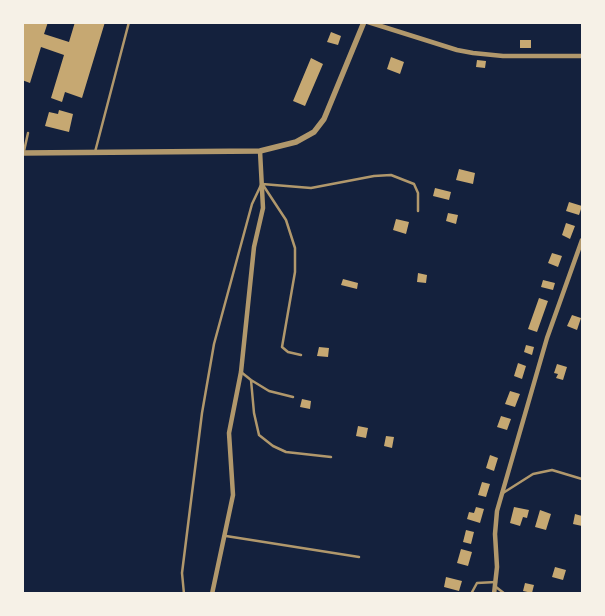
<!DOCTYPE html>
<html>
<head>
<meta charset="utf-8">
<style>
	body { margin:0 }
	#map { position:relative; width:605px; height:616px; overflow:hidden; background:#14213d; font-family:"IBM Plex Sans",sans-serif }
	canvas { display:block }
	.frame { position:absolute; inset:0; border:24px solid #f6f1e7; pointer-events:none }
</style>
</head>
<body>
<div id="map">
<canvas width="605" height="616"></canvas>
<div class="frame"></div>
</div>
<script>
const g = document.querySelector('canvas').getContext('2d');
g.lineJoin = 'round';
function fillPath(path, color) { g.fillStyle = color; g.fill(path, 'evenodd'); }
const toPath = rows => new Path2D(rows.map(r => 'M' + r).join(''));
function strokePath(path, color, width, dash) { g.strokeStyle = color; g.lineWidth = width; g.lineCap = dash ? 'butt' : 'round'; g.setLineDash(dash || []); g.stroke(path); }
fillPath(toPath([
	[22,22,48,22,44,34,69,42,75,22,105,22,82,98,65,92,62,102,51,98,64,55,41,47,30,83,22,80],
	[331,32,341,36,338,45,327,42],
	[520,40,531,40,531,48,520,48],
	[391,57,404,62,400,74,387,69],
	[311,58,323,64,305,106,293,101],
	[477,60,486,61,485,68,476,67],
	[59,110,73,114,69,132,45,126,49,112,58,114],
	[459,169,475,173,473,184,456,180],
	[435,188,451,192,449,200,433,196],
	[569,202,582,206,579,215,566,211],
	[448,213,458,215,456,224,446,221],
	[396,219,409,222,406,234,393,230],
	[566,223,575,226,570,239,562,235],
	[552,253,562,256,558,267,548,263],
	[418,273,427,275,426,283,417,282],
	[343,279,358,283,357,289,341,285],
	[543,280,555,283,553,290,541,287],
	[539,298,548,301,537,332,528,329],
	[572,315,581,318,577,330,567,326],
	[526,345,534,347,532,355,524,352],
	[319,347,329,348,328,357,317,356],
	[518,363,526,366,522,379,514,376],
	[557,364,567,367,563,380,556,378,558,374,554,373],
	[510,391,520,394,515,407,505,404],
	[302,399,311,401,310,409,300,407],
	[501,416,511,419,507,430,497,427],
	[358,426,368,428,366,438,356,436],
	[386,436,394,437,392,448,384,446],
	[490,455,498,458,494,471,486,468],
	[482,482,490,484,486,497,478,495],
	[476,507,484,509,480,523,467,519,469,512,474,513],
	[514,507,529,510,527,518,523,517,520,526,510,523],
	[540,510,551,514,546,530,535,527],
	[575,514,582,516,582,526,573,524],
	[466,530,474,532,471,544,463,542],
	[461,549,472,552,468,566,457,563],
	[555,567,566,570,563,580,552,577],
	[446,577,462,581,459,591,444,587],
	[525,583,534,585,532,593,523,591]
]), '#c6a872');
strokePath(toPath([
	[24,151,28,133],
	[95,152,129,22],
	[262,184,311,188,374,176,391,175,414,184,418,193,418,211],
	[263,185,286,220,295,248,295,272,282,347,288,352,301,355],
	[241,372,251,380,254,413,259,435,273,446,286,452,331,457],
	[251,380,269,391,293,397],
	[503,493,533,474,552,470,582,479],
	[226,536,359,557],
	[496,587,505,594],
	[184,594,182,573,202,413,214,344,252,204,261,185],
	[471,594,477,583,496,582]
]), '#b1986c', 2.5);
strokePath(toPath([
	[368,22,457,50,473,53,503,56,582,56],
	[212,594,233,495,229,433,241,372,254,247,263,208,260,151],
	[494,594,497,567,495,534,497,511,547,338,582,240]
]), '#b1986c', 4.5);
strokePath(toPath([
	[22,153,260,151,296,142,314,132,324,119,364,22]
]), '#b1986c', 5.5);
</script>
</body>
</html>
